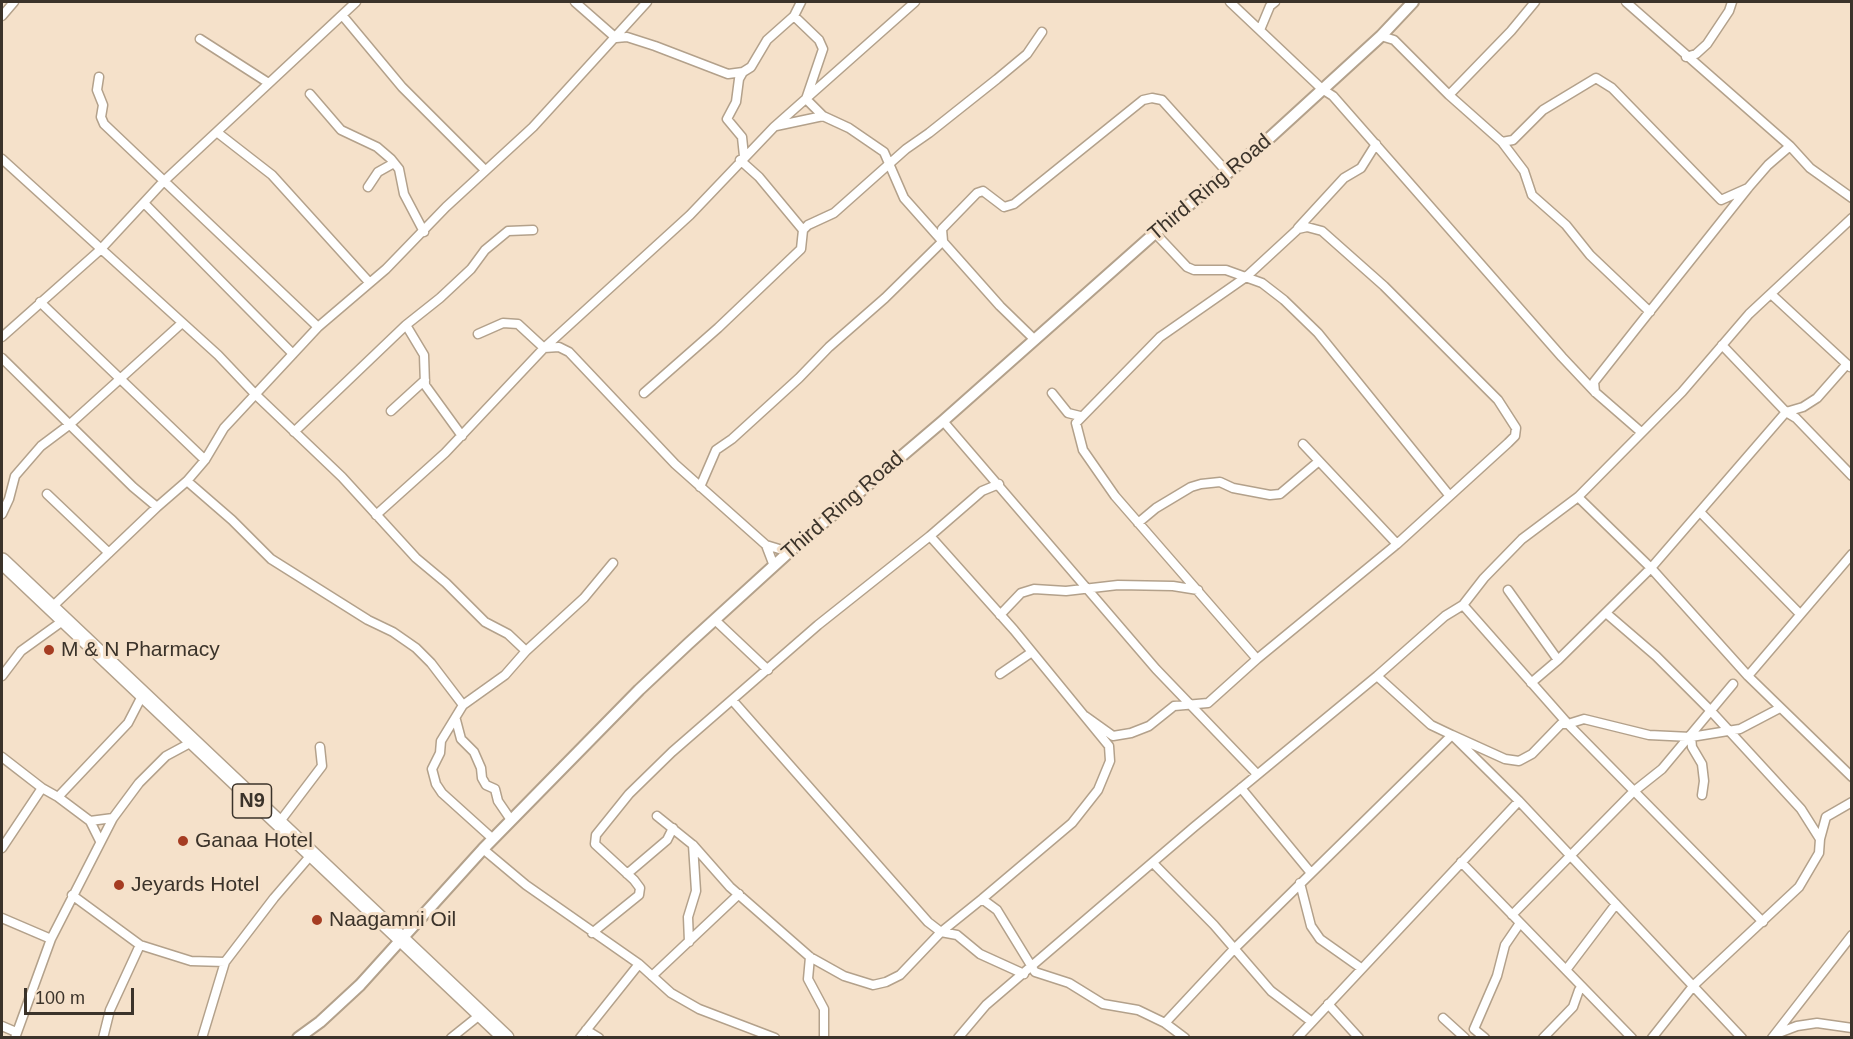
<!DOCTYPE html>
<html>
<head>
<meta charset="utf-8">
<style>
	body { margin:0 }
	#map { position:relative; width:1853px; height:1039px; overflow:hidden; background:#f5e1ca; font-family:Helvetica,sans-serif }
	canvas { display:block }
	.frame { position:absolute; inset:0; border:3px solid #3b332a; pointer-events:none }
	.scale { position:absolute; left:24px; top:988px; width:110px; height:27px; box-sizing:border-box; border:3px solid #3b332a; border-top:0; padding-left:8px; font-size:18px; line-height:21px; white-space:nowrap; color:#3b332a; -webkit-text-stroke:4px #f5e1ca; paint-order:stroke }
</style>
</head>
<body>
<div id="map">
<canvas width="1853" height="1039"></canvas>
<div class="frame"></div>
<div class="scale">100 m</div>
</div>
<script>
const g = document.querySelector('canvas').getContext('2d');
g.lineJoin = 'round';
const toPath = rows => new Path2D(rows.map(r => 'M' + r).join(''));
function strokePath(path, color, width, dash) { g.strokeStyle = color; g.lineWidth = width; g.lineCap = dash ? 'butt' : 'round'; g.setLineDash(dash || []); g.stroke(path); }
function label(font, color, halo, rows, align = 'center') {
  g.font = font + ' Helvetica,sans-serif'; g.lineWidth = 6; g.setLineDash([]); g.textBaseline = 'middle'; g.strokeStyle = halo; g.fillStyle = color; for (const [text, x, y, turn = 0] of rows) {
    g.save(); g.translate(x, y); g.rotate((+turn || 0) * Math.PI / 180); g.textAlign = isNaN(turn) ? turn : align; if (halo) g.strokeText(text, 0, 0); g.fillText(text, 0, 0); g.restore();
  }
}
const street = toPath([
	[575,2,616,38,627,37,655,46,728,74,743,72],
	[1230,2,1322,89,1333,96,1562,357,1595,392,1641,432],
	[1626,2,1790,146,1810,168,1852,198],
	[342,15,402,87,485,170],
	[2,16,14,2],
	[794,16,819,40,823,49,806,99,823,116,849,128,884,152,904,198,1000,306,1035,340],
	[1260,30,1270,6,1275,2],
	[1381,36,1394,40,1449,95,1502,142,1524,171,1532,195,1566,225,1590,255,1650,312],
	[200,39,267,82],
	[1686,57,1696,54,1707,44,1729,11,1732,2],
	[99,77,97,90,103,105,101,117,104,124,318,327],
	[310,94,341,130,377,147,391,159,399,169,404,194,424,232],
	[1449,95,1511,31,1535,2],
	[776,126,823,116],
	[218,133,272,175,368,281],
	[1502,142,1513,140,1543,110,1596,78,1612,88,1721,200,1748,188],
	[744,156,742,137,727,119,736,102,739,79,743,72,751,67,767,40,794,16,801,2],
	[2,159,218,355,255,394,342,477,416,558,446,583,485,622,508,634,526,651],
	[740,160,759,177,803,230],
	[368,187,378,172,394,163],
	[144,203,293,354],
	[1298,228,1344,178,1361,168,1376,144],
	[1155,233,1187,267,1194,270,1226,270,1262,283,1284,300,1318,333,1449,495],
	[1771,294,1850,367],
	[40,302,205,460],
	[406,325,424,355,425,385,462,436],
	[478,334,503,323,518,324,544,348,559,347,569,352,675,464,766,545,774,566],
	[2,337,100,250,163,182,356,2],
	[1722,345,1786,412,1796,418,1852,476],
	[2,358,133,487,157,507,187,481,205,460,224,428,318,327,386,269,446,207,533,127,647,2],
	[1595,392,1594,382,1635,330,1748,188,1768,165,1790,146],
	[644,393,718,328,801,249,803,230,808,225,834,213,906,149,929,133,997,79,1027,54,1042,32],
	[1052,393,1068,413,1080,416],
	[391,411,425,380],
	[943,421,1156,669,1257,774],
	[294,432,406,325,440,298,471,269,485,250,508,231,533,230],
	[1303,444,1397,544],
	[187,481,232,520,271,559,368,620,393,632,416,648,431,663,463,705],
	[700,487,716,450,732,439,799,378,829,347,885,298,943,241,942,229,977,193,983,191,1004,207,1014,204,1143,100,1152,98,1162,100,1227,172],
	[47,494,109,553],
	[1578,497,1651,568,1748,676,1852,777],
	[1701,513,1800,614],
	[2,514,9,499,15,476,41,446,69,425,182,323],
	[376,515,445,453,544,348,690,215,774,127,915,2],
	[1138,523,1156,508,1191,487,1201,484,1220,482,1233,488,1270,495,1280,494,1319,461],
	[766,545,789,552],
	[1508,590,1558,660],
	[1463,605,1568,724,1763,922],
	[51,608,157,507],
	[1606,613,1656,656,1710,710,1801,809,1820,839,1819,853,1799,887,1694,985,1652,1038],
	[1000,615,1021,593,1034,589,1066,591,1118,585,1173,586,1198,590],
	[715,620,768,670],
	[1000,674,1032,652],
	[2,676,21,651,64,620],
	[1377,676,1431,725,1452,735,1519,801,1742,1038],
	[1748,676,1852,554],
	[1531,683,1558,660,1651,568,1786,412,1803,407,1817,398,1847,364],
	[733,701,928,922,941,932,982,899,1072,823,1098,790,1110,761,1109,746,1014,630,930,536],
	[1085,716,1113,736,1131,733,1149,726,1174,706,1208,703,1257,659,1115,496,1083,450,1076,423,1160,337,1246,277,1298,229,1307,227,1322,231,1384,286,1498,400,1516,428,1515,436,1508,443,1397,544,1257,659],
	[456,720,461,739,474,752,481,768,482,778,486,785,495,789,498,801,511,820],
	[1691,737,1692,747,1702,764,1704,781,1702,795],
	[2,757,42,788],
	[1241,788,1311,873],
	[58,797,90,821,113,818],
	[657,816,693,845,730,887,810,957,844,976,873,985,886,982,900,975,941,932,957,935,980,954,1024,974],
	[90,821,100,841],
	[278,824,322,766,320,747],
	[493,839,442,793,436,784,432,769,440,753,441,741,463,705,505,675,526,651,584,598,613,563],
	[1820,839,1826,817,1852,802],
	[2,848,42,788,58,797,128,723,143,694],
	[483,849,526,885,639,964,671,993,699,1009,775,1038],
	[1461,862,1632,1038],
	[1153,863,1214,925,1271,991,1312,1022],
	[627,874,667,840,673,828],
	[1300,883,1311,926,1320,939,1361,968],
	[72,895,140,945,191,961,225,962],
	[982,899,997,910,1035,972,1069,983,1103,1004,1138,1010,1165,1023,1185,1038],
	[1512,915,1633,792,1662,769,1733,684],
	[2,918,51,939],
	[592,933,639,895,640,888,634,880,595,844,596,835,629,794,672,752,818,625,930,536,982,491,999,484],
	[689,942,688,917,696,891,693,845],
	[810,957,808,979,824,1009,824,1038],
	[1566,970,1616,904],
	[652,976,739,894],
	[1328,1004,1359,1038],
	[1443,1018,1465,1038],
	[1165,1023,1234,949,1452,735,1505,759,1519,761,1532,754,1561,724,1568,724,1584,719,1649,735,1691,737,1740,729,1780,708],
	[2,1026,16,1032],
	[586,1030,599,1038],
	[1776,1034,1797,1026,1817,1023,1852,1028],
	[15,1038,51,939,113,818,139,783,166,756,192,742],
	[103,1038,110,1010,140,945],
	[202,1038,225,962,274,898,311,855],
	[451,1038,481,1014],
	[580,1038,639,964],
	[958,1038,986,1005,1194,827,1377,676,1445,616,1463,605,1484,578,1522,539,1578,497,1682,392,1749,314,1852,218],
	[1297,1038,1519,801],
	[1485,1038,1474,1029,1497,976,1505,945,1520,923],
	[1543,1038,1573,1007,1579,990],
	[1772,1038,1852,935]
]);
const secondary = toPath([
	[298,1038,320,1022,360,985,483,849,639,690,688,644,789,552,943,421,1155,233,1265,142,1381,36,1413,2]
]);
const highway = toPath([
	[2,561,506,1038]
]);
strokePath(street, '#b3a18b', 11);
strokePath(secondary, '#b3a18b', 14);
strokePath(highway, '#b3a18b', 18);
strokePath(street, '#fff', 8);
strokePath(secondary, '#fff', 10);
strokePath(highway, '#fff', 15);
for (const [x, y, r, color] of [
	[49,650,6,"#a53c22"],
	[183,841,6,"#a53c22"],
	[119,885,6,"#a53c22"],
	[317,920,6,"#a53c22"]
]) { const dot = new Path2D(); dot.arc(x, y, r, 0, 2 * Math.PI); g.fillStyle = color; g.fill(dot); strokePath(dot, '#f5e1ca', 2); }
for (const [x, y, w] of [
	[252,801,39]
]) { const box = new Path2D(); box.roundRect(x - w / 2, y - 17, w, 34, 4.5); g.fillStyle = '#f5e1ca'; g.fill(box); strokePath(box, '#3b332a', 1.5); }
label('bold 20px', '#3b332a', null, [
	["N9",252,801]
]);
label('21px', '#3b332a', '#f5e1ca', [
	["Third Ring Road",1210,188,-40],
	["Third Ring Road",843,506,-41]
]);
label('21px', '#3b332a', '#f5e1ca', [
	["M & N Pharmacy",61,650],
	["Ganaa Hotel",195,841],
	["Jeyards Hotel",131,885],
	["Naagamni Oil",329,920]
], 'left');
</script>
</body>
</html>
